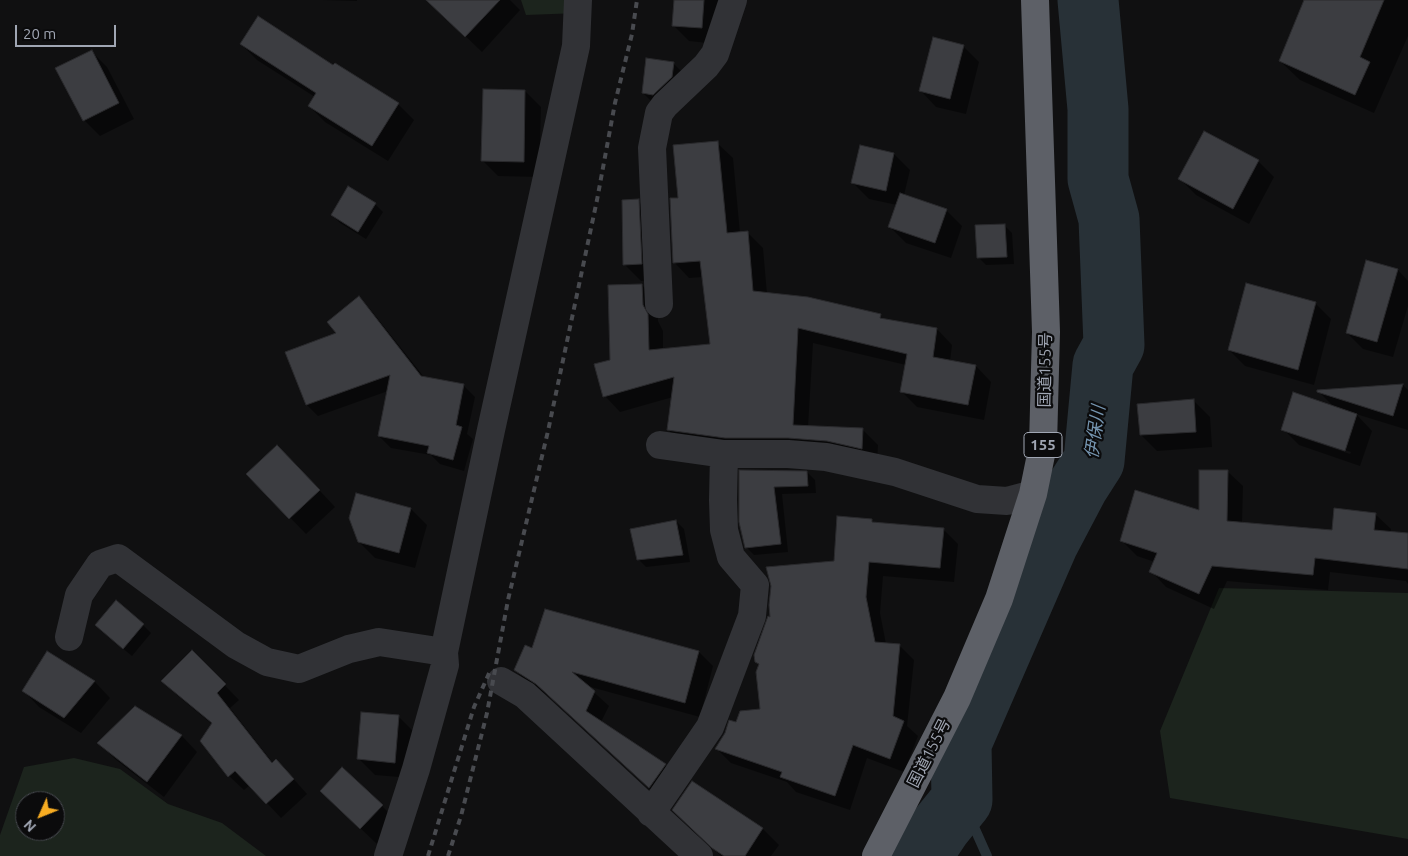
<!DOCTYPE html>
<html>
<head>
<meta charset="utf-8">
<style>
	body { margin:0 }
	#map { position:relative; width:1408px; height:856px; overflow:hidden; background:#101011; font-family:Ubuntu,sans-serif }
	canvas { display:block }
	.north { position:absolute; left:15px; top:791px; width:50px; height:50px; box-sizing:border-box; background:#0b0b0c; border:1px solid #47494f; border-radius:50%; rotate:226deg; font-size:14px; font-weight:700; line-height:20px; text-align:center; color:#a0a6b3 }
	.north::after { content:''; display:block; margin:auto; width:18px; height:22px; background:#f7ac22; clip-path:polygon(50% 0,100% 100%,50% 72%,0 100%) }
	.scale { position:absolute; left:15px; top:25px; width:101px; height:22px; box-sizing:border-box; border:2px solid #a0a6b3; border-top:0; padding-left:6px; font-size:15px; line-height:18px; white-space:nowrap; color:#a0a6b3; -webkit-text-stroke:4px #0b0b0c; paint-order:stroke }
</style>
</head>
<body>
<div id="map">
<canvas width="1408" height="856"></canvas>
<div class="north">N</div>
<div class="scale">20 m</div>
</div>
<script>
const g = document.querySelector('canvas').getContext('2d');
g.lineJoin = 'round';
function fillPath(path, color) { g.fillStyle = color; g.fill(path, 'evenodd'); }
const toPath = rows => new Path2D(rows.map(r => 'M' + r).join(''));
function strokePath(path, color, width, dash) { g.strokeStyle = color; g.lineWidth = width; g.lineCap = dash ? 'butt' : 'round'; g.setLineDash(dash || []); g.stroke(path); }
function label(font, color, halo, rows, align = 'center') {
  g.font = font + ' Ubuntu,"Noto Sans JP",sans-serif'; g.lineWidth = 4.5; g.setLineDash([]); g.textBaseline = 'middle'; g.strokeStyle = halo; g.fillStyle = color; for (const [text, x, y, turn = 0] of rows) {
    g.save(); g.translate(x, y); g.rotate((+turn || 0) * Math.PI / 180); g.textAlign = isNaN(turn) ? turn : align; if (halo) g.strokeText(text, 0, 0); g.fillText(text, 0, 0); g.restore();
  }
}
fillPath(toPath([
	[521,0,578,0,579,13,526,15],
	[1219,588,1408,593,1408,839,1170,798,1160,731],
	[74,758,120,769,168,804,222,823,266,856,0,856,0,835,24,767],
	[25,801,55,801,55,831,25,831]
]), '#1c241d');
fillPath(toPath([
	[322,0,357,0,357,1],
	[453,0,510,0,520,10,482,52,457,28],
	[675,0,720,0,717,44,689,41,673,25],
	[1306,0,1408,0,1408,36,1374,113,1300,80,1280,61],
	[241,44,334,67,398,104,414,120,388,161,325,122,309,106,315,97,257,60],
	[963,46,979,62,966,114,936,107,921,91],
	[91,51,107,67,134,119,100,136,84,120],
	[673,63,681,71,679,85,661,102,651,101,643,93],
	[525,91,541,107,539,177,498,176,482,160],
	[717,143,733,158,740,233,748,233,763,248,767,294,880,316,885,320,937,329,952,345,950,361,976,366,991,382,984,420,917,407,901,391,906,365,813,343,808,427,862,429,878,445,877,463,684,445,668,430,673,397,620,412,605,396,611,361,642,285,657,301,658,321,663,331,663,350,711,346,703,277,689,278,674,262,679,199],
	[894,154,910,170,904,195,946,210,962,226,951,258,906,243,890,227,897,205,869,199,853,183],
	[1258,161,1274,177,1249,224,1196,195,1180,179],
	[638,201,654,217,657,280,641,281,625,265],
	[375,204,383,212,366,239,340,223,332,215],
	[1004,225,1012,233,1014,264,986,265,978,257],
	[1367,262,1398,270,1408,281,1408,306,1393,357,1363,349,1347,333],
	[359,298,370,309,424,377,463,385,475,397,467,434,473,439,464,471,440,464,431,455,391,448,379,436,388,391,318,416,307,405,338,334],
	[1315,303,1331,319,1314,385,1245,366,1229,350],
	[1403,385,1408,390,1408,430,1356,414,1372,431,1360,466,1299,445,1283,429,1335,408,1318,391],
	[1300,435,1351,452,1350,454,1300,437],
	[1194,401,1210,417,1212,447,1157,451,1141,435],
	[293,462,335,507,306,534,248,474],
	[741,471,807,472,815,480,816,493,782,494,788,552,754,555,746,547],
	[1227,471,1243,486,1242,523,1333,532,1375,514,1391,529,1390,533,1408,534,1408,584,1406,581,1330,572,1328,590,1227,581,1214,609,1166,587,1151,571,1155,562,1137,556,1121,540,1200,512],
	[411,509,427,525,415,568,375,558,359,542],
	[872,520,875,523,943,529,958,544,954,582,883,576,880,613,886,644,899,645,914,660,907,726,918,736,904,772,867,758,850,810,796,792,787,782,731,763,716,748,726,733,736,723,761,710,760,666,756,662,771,619,835,562],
	[676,521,684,529,690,562,646,567,638,559],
	[143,625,151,633,132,656,104,633],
	[192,652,239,700,230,708,273,763,290,775,307,794,281,818,250,785,244,790,229,776,213,725,177,695,163,681],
	[699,652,713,666,700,717,587,686,609,706,601,722,665,765,680,779,664,802,552,698,530,685,515,670],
	[47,653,95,682,110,698,81,733,39,707,24,691],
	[135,708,182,736,197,752,164,797,115,759,99,743],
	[399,717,415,733,411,778,375,775,359,759],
	[692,783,763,829,779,845,771,856,721,856,690,826],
	[382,806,398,822,377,844,338,807]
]), '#0007');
strokePath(toPath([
	[962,800,987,856]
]), '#283137', 10);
strokePath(toPath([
	[921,856,941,826,962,800,961,743,1048,543,1078,486,1094,461,1103,365,1114,345,1109,219,1098,179,1098,109,1088,0]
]), '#283137', 61);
const building = toPath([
	[426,0,500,0,465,37,426,0],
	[674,0,704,0,702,28,672,26,674,0],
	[1304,0,1384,0,1360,57,1370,62,1355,95,1279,61,1304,0],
	[258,16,333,65,335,63,399,103,372,146,308,106,316,93,240,44,258,16],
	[933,37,964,45,950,99,919,91,933,37],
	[92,50,119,103,83,121,55,68,92,50],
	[646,58,674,62,672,77,653,95,642,93,646,58],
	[483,89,525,90,524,162,481,161,483,89],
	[1204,131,1259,160,1233,209,1178,179,1204,131],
	[718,141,727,233,748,231,753,291,808,297,881,314,880,318,937,328,933,357,976,365,968,405,900,392,907,354,798,328,793,425,863,428,862,449,827,441,788,438,725,438,667,430,674,377,603,397,594,364,610,360,608,285,642,284,643,305,648,314,649,350,710,344,700,261,673,263,670,198,678,198,673,145,718,141],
	[860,145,894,153,886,191,851,183,860,145],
	[348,186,376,203,358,232,331,215,348,186],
	[900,193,947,209,935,243,888,227,900,193],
	[639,199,642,264,623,265,622,200,639,199],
	[1005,224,1007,257,977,258,975,225,1005,224],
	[1366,260,1398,269,1377,342,1346,333,1366,260],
	[1246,283,1316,302,1298,370,1228,350,1246,283],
	[359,296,421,376,464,384,456,425,462,427,453,460,427,453,429,446,378,436,390,375,306,405,285,352,336,333,327,322,359,296],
	[1403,384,1393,416,1317,392,1317,390,1403,384],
	[1293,392,1357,414,1345,451,1281,430,1293,392],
	[1194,399,1196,432,1140,435,1137,404,1194,399],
	[277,445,320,490,289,519,246,474,277,445],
	[739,470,807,471,808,486,774,487,781,544,745,548,739,522,739,470],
	[1199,470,1228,470,1227,521,1332,530,1334,508,1376,513,1374,530,1408,533,1408,569,1315,558,1313,575,1212,566,1199,594,1149,572,1157,553,1120,541,1135,490,1199,510,1199,470],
	[356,493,411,508,399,553,358,542,349,518,356,493],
	[837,516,872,519,872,522,944,528,940,568,869,562,866,597,875,642,900,644,893,716,904,721,890,759,853,745,835,796,780,777,782,772,715,749,725,733,729,720,736,722,740,711,760,709,756,672,759,664,755,662,754,655,768,616,770,617,769,605,771,586,766,567,834,561,837,516],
	[676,520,683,555,637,560,630,529,676,520],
	[116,600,144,624,123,649,95,625,116,600],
	[545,609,699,651,685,703,572,672,595,691,586,711,666,764,649,788,536,684,514,670,525,645,532,648,545,609],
	[192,650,226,684,217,693,272,763,276,759,294,779,266,804,235,771,228,777,200,741,212,723,161,681,192,650],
	[47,651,95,681,64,718,22,691,47,651],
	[135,706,182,735,147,782,97,743,135,706],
	[361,712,399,715,395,763,357,759,361,712],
	[342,767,383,805,360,829,320,791,342,767],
	[692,781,763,828,745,856,724,856,712,848,672,810,692,781]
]);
fillPath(building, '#3c3d41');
strokePath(building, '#2a2a2d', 1);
strokePath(toPath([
	[659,304,652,148,659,113,665,105,706,66,715,54,733,0],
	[660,445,724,454,788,454,826,457,895,472,977,499,1007,501,1033,494],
	[69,637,79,595,100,564,118,558,236,645,267,662,299,669,349,649,379,642,444,652],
	[501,681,525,695,699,856],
	[651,813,710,727,752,616,755,585,731,557,724,530,723,500,724,454],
	[388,856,416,769,445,665,444,652,491,430,576,46,578,0]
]), '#313236', 28);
strokePath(toPath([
	[876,856,957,698,999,599,1033,494,1043,445,1046,332,1035,0]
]), '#5d6067', 28);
strokePath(toPath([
	[428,856,474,707,491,669],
	[448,856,461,816,487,713,508,600,548,431,597,200,615,103,632,34,637,0]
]), '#484a4f', 4, [6, 5]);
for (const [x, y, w] of [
	[1043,445,38]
]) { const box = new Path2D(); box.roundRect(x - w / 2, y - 12.5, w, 25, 4); g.fillStyle = '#0b0b0c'; g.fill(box); strokePath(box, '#a0a6b3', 1); }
label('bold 15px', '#a0a6b3', null, [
	["155",1043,445]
]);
label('16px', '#a0a6b3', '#0b0b0c', [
	["国道155号",1045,370,-89],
	["国道155号",929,753,-63]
]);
label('italic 18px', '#7595b0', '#0b0b0c', [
	["伊保川",1095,432,-82]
]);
</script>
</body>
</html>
